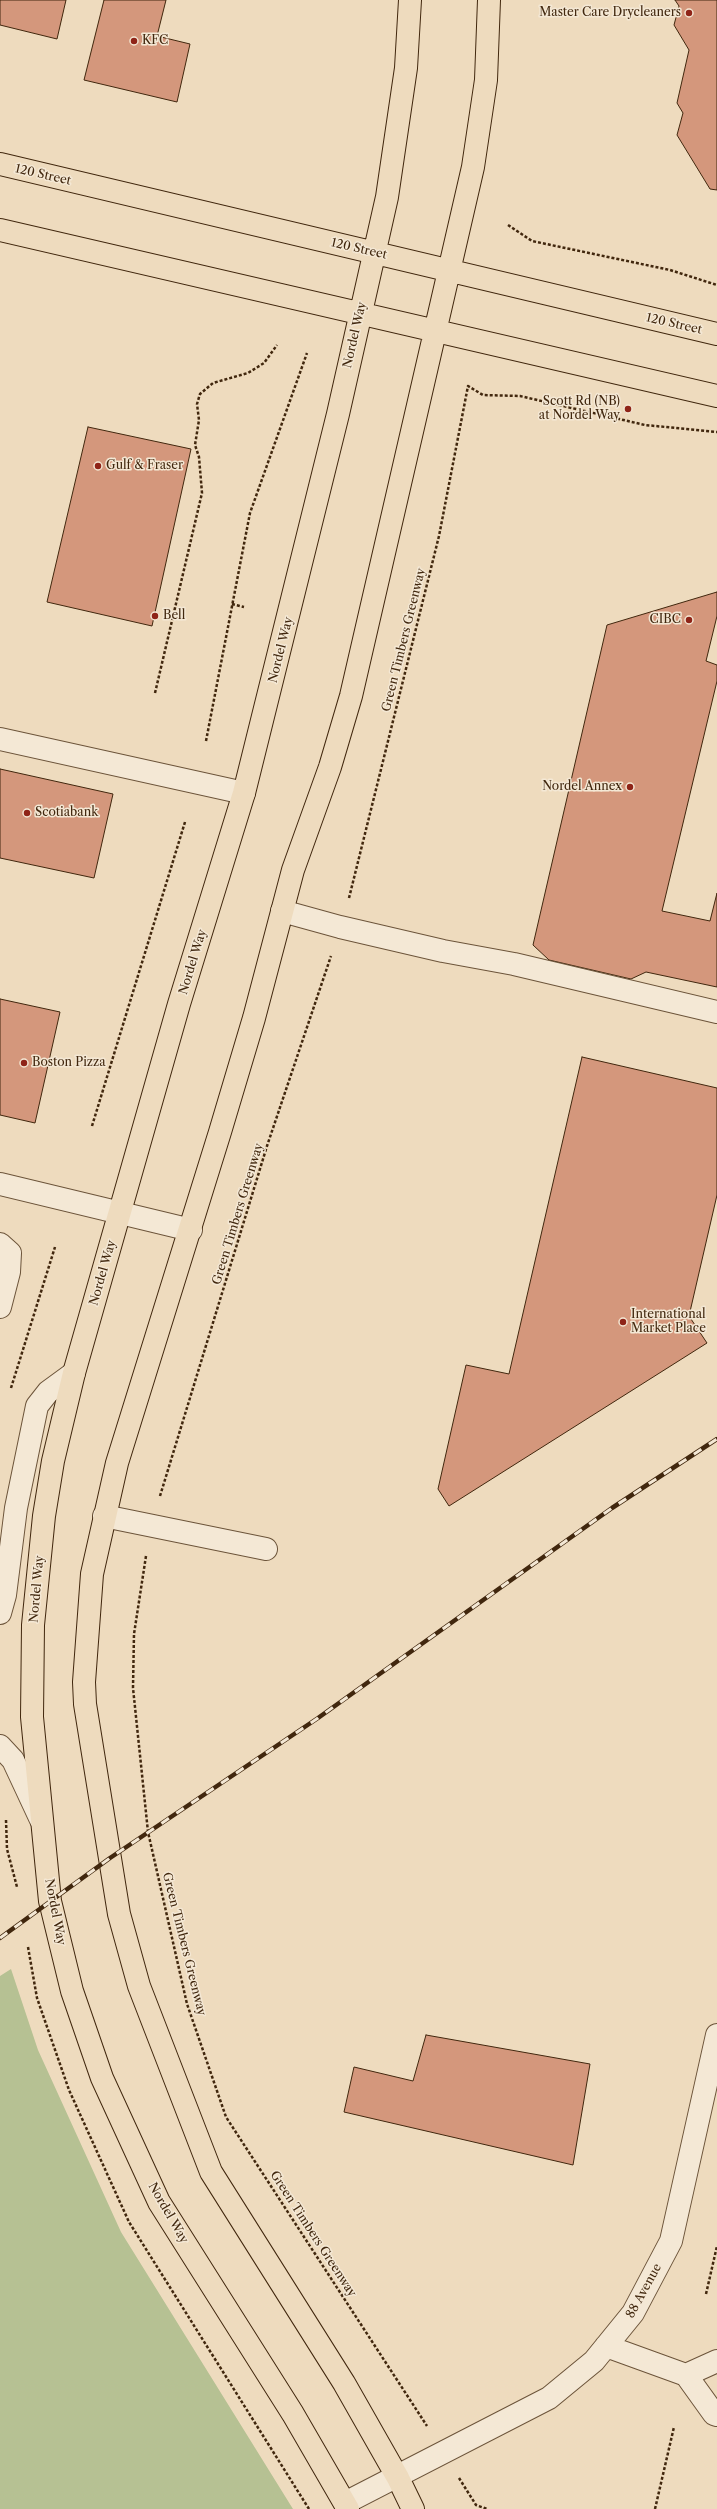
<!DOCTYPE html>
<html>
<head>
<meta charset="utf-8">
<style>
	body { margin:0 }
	canvas { display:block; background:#eedbbe }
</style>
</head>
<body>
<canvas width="717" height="2509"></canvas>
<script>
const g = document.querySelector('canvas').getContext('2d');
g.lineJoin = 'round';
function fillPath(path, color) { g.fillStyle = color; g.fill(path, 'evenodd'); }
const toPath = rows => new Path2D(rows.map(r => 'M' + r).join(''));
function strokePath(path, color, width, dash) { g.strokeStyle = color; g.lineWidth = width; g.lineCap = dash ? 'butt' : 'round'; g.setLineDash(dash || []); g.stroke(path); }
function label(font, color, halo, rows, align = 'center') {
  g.font = font + ' "Libre Caslon Text",serif'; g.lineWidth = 3; g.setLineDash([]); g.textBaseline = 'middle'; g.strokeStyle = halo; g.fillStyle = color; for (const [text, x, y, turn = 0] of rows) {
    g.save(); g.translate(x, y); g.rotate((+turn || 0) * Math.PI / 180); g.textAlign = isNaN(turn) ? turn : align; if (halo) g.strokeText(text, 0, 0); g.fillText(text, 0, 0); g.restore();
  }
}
fillPath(toPath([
	[11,1969,38,2050,121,2232,293,2509,0,2509,0,1976]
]), '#b6c193');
const building = toPath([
	[0,0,66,0,57,39,0,25,0,0],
	[104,0,166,0,157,36,190,44,177,102,84,80,104,0],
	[675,0,717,0,717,190,710,189,677,135,683,113,677,103,689,50,674,25,679,6,675,0],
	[88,427,191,449,152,626,47,602,88,427],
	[717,592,717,616,706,661,717,665,717,681,662,911,710,921,717,893,717,987,646,972,631,979,549,960,533,945,607,625,717,592],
	[0,769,113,794,94,878,0,858,0,769],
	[0,999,60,1012,35,1123,0,1115,0,999],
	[582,1057,717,1088,717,1195,689,1316,707,1343,449,1506,438,1489,466,1365,509,1374,582,1057],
	[426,2035,590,2064,573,2165,344,2112,354,2067,413,2081,426,2035]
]);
fillPath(building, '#d4977c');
strokePath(building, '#41270e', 1);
const minor = toPath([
	[0,739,244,793],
	[282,911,340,927,443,951,514,964,717,1012],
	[0,1184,191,1230],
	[0,1244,10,1253,9,1272,0,1307],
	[104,1516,266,1549],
	[0,1613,5,1595,16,1508,37,1406,48,1392,74,1373],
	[0,1746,13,1760,41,1820],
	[606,2346,686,2375,714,2414,717,2415],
	[686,2375,717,2361],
	[345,2503,549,2398,594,2361,633,2313,671,2241,717,2035]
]);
const major = toPath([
	[0,164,717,334],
	[0,230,717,396],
	[348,2509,293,2414,159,2202,102,2078,72,1991,50,1901,32,1717,33,1625,44,1516,53,1461,74,1373,179,1004,244,793,338,414,387,197,406,68,410,0],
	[413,2509,398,2478,344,2383,211,2172,139,1986,119,1914,85,1704,84,1682,92,1574,117,1463,220,1132,254,1018,293,870,330,767,351,696,473,167,486,80,489,0]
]);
strokePath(minor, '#6c543a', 24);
strokePath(major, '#41270e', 24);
strokePath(toPath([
	[508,225,532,241,670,270,717,285],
	[232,604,244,607],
	[155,693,202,493,199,457,195,445,199,420,197,404,200,394,213,383,248,373,264,363,277,345],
	[206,741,250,513,307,353],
	[349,898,439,536,468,386,483,395,520,396,645,425,717,432],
	[92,1126,185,822],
	[11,1388,55,1247],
	[160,1496,267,1146,331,956],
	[146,1556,134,1634,133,1688,148,1832,187,2004,226,2117,427,2426],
	[6,1820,7,1849,17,1887],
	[28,1947,37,1998,69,2090,129,2222,309,2509],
	[706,2294,717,2246],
	[459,2478,476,2505,487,2509],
	[655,2509,674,2427]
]), '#41270e', 2.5, [3, 2]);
strokePath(minor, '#f4e8d5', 22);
strokePath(major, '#eedbbe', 22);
const rail = toPath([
	[0,1938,110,1858,318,1718,612,1508,717,1439]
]);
strokePath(rail, '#41270e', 4.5);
strokePath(rail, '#f4e8d5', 3, [9]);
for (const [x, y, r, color] of [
	[689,13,4,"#8f2418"],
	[134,41,4,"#8f2418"],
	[628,409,4,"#8f2418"],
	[98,466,4,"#8f2418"],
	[155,616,4,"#8f2418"],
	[689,620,4,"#8f2418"],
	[630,787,4,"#8f2418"],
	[27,813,4,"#8f2418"],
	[24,1063,4,"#8f2418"],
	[623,1322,4,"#8f2418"]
]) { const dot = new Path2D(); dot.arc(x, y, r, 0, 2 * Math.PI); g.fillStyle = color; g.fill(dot); strokePath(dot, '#f4e8d5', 1.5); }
label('12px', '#41270e', '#f4e8d5', [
	["Master Care Drycleaners",681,13,"right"],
	["KFC",142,41],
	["Scott Rd (NB)",620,402,"right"],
	["at Nordel Way",620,416,"right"],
	["Gulf & Fraser",106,466],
	["Bell",163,616],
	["CIBC",681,620,"right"],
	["Nordel Annex",622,787,"right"],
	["Scotiabank",35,813],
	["Boston Pizza",32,1063],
	["International",631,1315],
	["Market Place",631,1329]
], 'left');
label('12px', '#41270e', '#f4e8d5', [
	["120 Street",43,175,13],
	["120 Street",359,249,13],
	["120 Street",674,324,13],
	["Nordel Way",355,335,-77],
	["Green Timbers Greenway",404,640,-76],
	["Nordel Way",281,650,-76],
	["Nordel Way",193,962,-73],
	["Green Timbers Greenway",238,1214,-73],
	["Nordel Way",103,1273,-74],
	["Nordel Way",37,1589,-85],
	["Nordel Way",55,1912,79],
	["Green Timbers Greenway",184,1944,76],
	["Nordel Way",168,2213,60],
	["Green Timbers Greenway",313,2234,57],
	["88 Avenue",644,2291,-61]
]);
</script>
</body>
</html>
